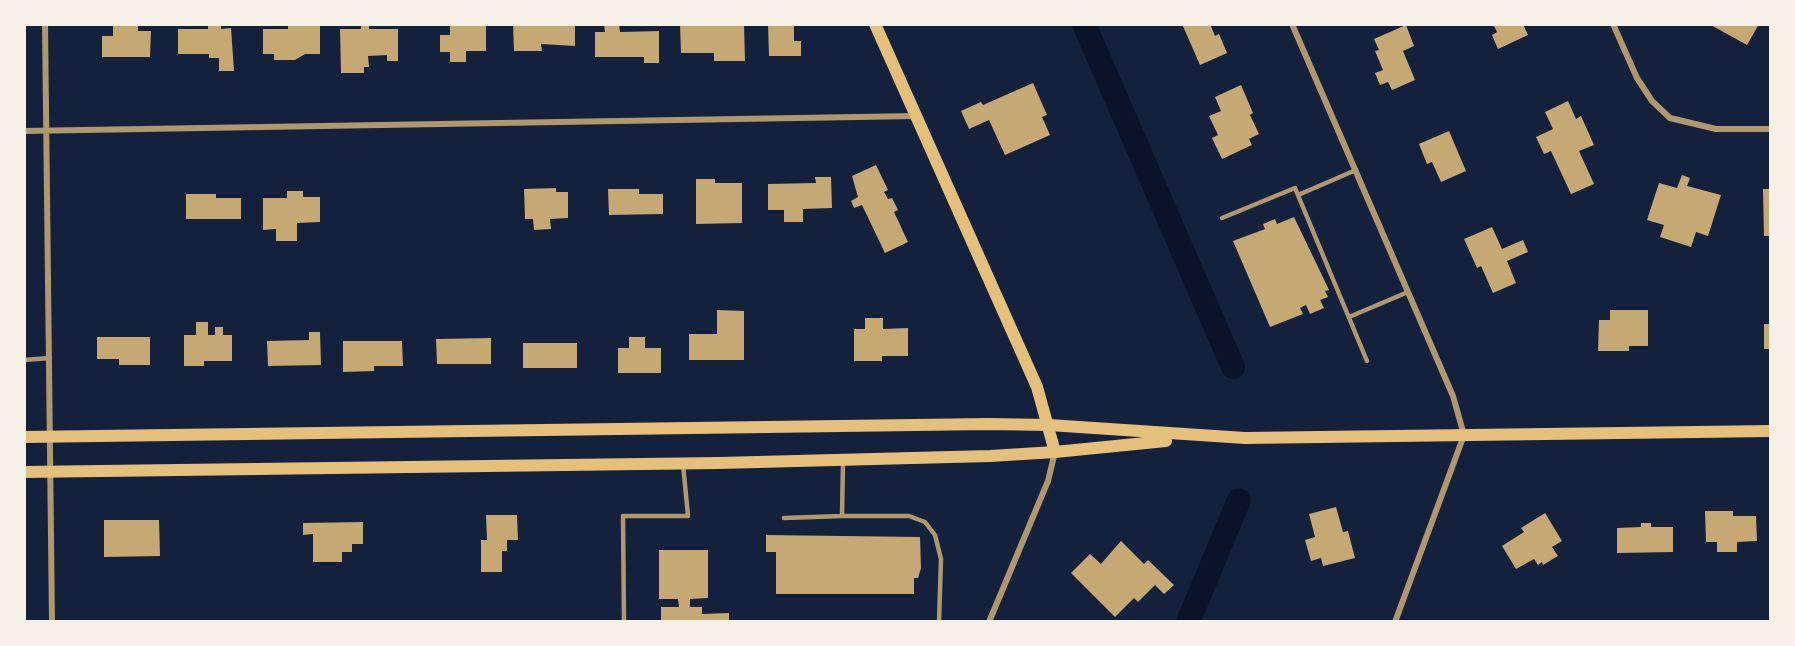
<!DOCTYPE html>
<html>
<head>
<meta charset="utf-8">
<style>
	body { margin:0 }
	#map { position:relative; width:1795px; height:646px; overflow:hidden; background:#14213d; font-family:Arial,sans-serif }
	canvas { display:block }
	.frame { position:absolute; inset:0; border:26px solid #f6f1e7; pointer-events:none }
</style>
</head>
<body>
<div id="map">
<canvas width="1795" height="646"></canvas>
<div class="frame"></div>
</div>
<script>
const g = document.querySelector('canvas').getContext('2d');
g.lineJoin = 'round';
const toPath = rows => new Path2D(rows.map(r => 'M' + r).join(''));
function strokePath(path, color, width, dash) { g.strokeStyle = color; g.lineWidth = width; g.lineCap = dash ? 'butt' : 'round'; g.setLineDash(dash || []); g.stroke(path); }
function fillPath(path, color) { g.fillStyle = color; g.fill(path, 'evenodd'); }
strokePath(toPath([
	[1084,24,1233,367],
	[1188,622,1239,500]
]), '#0b132b', 24);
fillPath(toPath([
	[113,24,138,24,138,31,151,31,150,57,102,57,102,36,113,36],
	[208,24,221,24,221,29,231,28,234,71,219,71,219,58,209,58,209,54,178,54,178,29,208,29],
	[288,24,320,24,320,54,305,54,295,60,274,60,274,54,263,54,263,29,288,29],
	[472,24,486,24,486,51,466,51,466,62,450,62,450,52,440,52,440,35,450,35,450,25],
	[513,24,575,24,575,46,541,44,542,51,514,51],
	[604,24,619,24,620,32,659,31,659,63,644,63,644,57,595,57,595,32,605,32],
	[680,24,744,24,745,61,714,61,714,53,681,53],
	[768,24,794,24,794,41,801,41,801,56,769,56],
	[1182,24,1210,24,1215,36,1219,34,1227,53,1200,65],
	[1493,24,1523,24,1528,35,1498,49,1492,35,1497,32],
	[1709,24,1759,24,1747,45],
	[361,25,369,25,369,29,398,29,398,61,387,61,387,55,368,56,369,67,364,67,364,73,341,73,340,29,361,29],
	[1406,25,1414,46,1403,51,1415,80,1392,90,1388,82,1380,85,1375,73,1383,70,1375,51,1379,50,1374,39],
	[1033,83,1047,115,1042,117,1050,135,1005,155,989,120,969,129,961,111,981,102,983,105],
	[1241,85,1253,113,1250,115,1259,134,1249,139,1252,145,1222,159,1212,138,1218,135,1209,116,1221,111,1215,97],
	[1568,101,1576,119,1581,116,1594,145,1579,151,1594,184,1571,194,1551,151,1544,154,1536,137,1553,129,1545,112],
	[1449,131,1466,171,1441,182,1432,162,1427,164,1419,144],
	[876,165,888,190,884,192,888,199,892,198,898,210,894,212,908,242,885,253,862,205,854,208,851,201,858,197,852,176],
	[1682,175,1690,178,1687,186,1721,195,1708,236,1696,232,1691,247,1660,237,1664,225,1647,220,1659,183,1677,188],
	[815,177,831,177,832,208,803,209,803,222,784,222,784,210,768,210,768,184,816,183],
	[696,179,715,179,715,183,742,183,742,223,696,224],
	[556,188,556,192,568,192,568,218,550,219,551,229,534,230,533,219,525,219,524,189],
	[608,189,639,189,639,194,663,194,663,214,609,215],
	[1763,189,1771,189,1771,236,1764,236],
	[287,191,303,191,303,197,320,197,320,222,297,223,297,241,276,241,276,229,263,230,263,198,287,198],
	[186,194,216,194,216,198,241,198,241,219,186,219],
	[1294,217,1329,290,1325,291,1328,297,1320,300,1324,308,1310,314,1306,305,1300,308,1303,314,1270,327,1233,241,1265,229,1263,224,1275,219,1277,224],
	[1492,227,1502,249,1523,240,1528,252,1507,261,1516,283,1493,293,1481,266,1477,268,1464,239],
	[717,310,744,311,744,360,689,360,689,334,717,334],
	[1610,310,1648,310,1648,346,1629,346,1629,351,1598,351,1599,320,1610,320],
	[865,318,883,318,883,329,908,328,908,356,882,356,882,361,854,361,854,329,865,329],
	[196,322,208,322,208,335,215,335,215,327,223,327,223,335,232,335,232,361,204,361,204,366,184,366,184,335,196,335],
	[1764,324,1771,324,1771,349,1764,349],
	[309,332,320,332,321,365,268,366,267,341,309,340],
	[97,337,150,337,150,365,119,365,119,359,97,359],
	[629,337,645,337,645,348,661,348,661,373,618,373,618,348,629,348],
	[491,338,491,364,437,364,436,339],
	[343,341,402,341,403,366,374,366,374,371,343,372],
	[523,343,577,343,577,368,523,368],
	[1336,507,1343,532,1348,531,1355,558,1323,566,1321,558,1311,561,1305,540,1315,537,1309,514],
	[1705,511,1733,511,1733,516,1756,516,1757,541,1737,542,1737,552,1717,552,1717,542,1706,542],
	[1545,513,1562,541,1552,547,1558,556,1543,565,1542,562,1538,565,1534,559,1516,569,1502,546,1524,532,1521,528],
	[486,515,517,515,518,540,507,540,507,551,502,551,502,572,481,572,481,540,487,540],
	[104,520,159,520,160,556,104,557],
	[363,522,363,544,352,544,352,552,342,552,342,562,313,562,313,534,303,535,303,523],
	[1641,523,1651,523,1651,527,1673,527,1673,552,1617,553,1617,528,1641,527],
	[766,535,920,537,921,568,918,578,914,578,914,594,776,594,776,552,766,552],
	[1121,541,1144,564,1148,560,1174,585,1164,594,1155,585,1138,602,1134,598,1115,617,1071,573,1090,554,1101,564],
	[659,550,708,550,708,598,690,599,690,607,702,607,702,614,729,613,729,622,661,622,661,607,679,607,678,599,659,599]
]), '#c6a872');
strokePath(toPath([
	[1298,195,1356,170],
	[1222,218,1295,188,1367,361],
	[1349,317,1408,292],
	[24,360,50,358],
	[843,462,842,516,909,516,925,522,935,535,941,559,939,622],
	[784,518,842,516],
	[624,622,623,516,688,516,683,464]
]), '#b1986c', 4.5);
strokePath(toPath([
	[45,24,52,622],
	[1292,24,1453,396,1464,435,1395,622],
	[1613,24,1637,78,1652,101,1670,118,1716,129,1771,129],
	[24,131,916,116],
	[989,622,1048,481,1055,452]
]), '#b1986c', 6);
strokePath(toPath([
	[875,24,1037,387,1055,452],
	[24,437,989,424,1049,425,1245,438,1771,431],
	[24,472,719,463,990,456,1055,452,1166,441]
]), '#e5c07b', 12);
</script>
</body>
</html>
